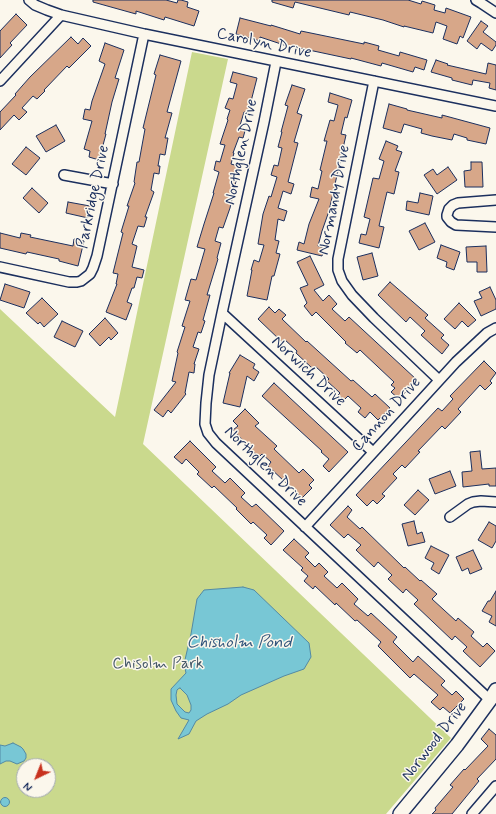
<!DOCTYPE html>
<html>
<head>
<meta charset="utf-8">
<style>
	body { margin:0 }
	#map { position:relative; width:496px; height:814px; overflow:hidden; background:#fbf7ec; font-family:Mynerve,sans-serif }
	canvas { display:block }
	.north { position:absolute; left:16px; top:758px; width:40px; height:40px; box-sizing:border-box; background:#fbf7ec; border:1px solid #a1a7b3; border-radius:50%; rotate:223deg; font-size:11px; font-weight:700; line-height:16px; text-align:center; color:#1b2f5e }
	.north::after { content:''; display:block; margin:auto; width:14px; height:18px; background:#c8321e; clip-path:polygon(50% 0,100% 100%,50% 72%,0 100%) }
</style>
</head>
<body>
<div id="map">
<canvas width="496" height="814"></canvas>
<div class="north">N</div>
</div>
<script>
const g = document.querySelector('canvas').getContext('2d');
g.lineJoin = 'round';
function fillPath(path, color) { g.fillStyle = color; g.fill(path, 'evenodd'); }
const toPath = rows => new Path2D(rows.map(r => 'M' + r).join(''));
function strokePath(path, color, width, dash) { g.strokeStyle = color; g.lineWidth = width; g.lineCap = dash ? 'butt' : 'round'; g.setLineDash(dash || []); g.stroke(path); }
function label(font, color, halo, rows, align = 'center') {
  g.font = font + ' Mynerve,sans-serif'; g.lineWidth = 3; g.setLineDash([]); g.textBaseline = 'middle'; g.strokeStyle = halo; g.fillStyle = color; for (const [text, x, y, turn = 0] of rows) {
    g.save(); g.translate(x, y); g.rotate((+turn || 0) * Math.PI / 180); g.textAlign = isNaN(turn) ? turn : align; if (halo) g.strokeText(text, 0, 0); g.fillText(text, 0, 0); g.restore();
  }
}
fillPath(toPath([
	[192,52,228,59,143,444,451,738,386,814,0,814,0,309,115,417],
	[24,766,48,766,48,790,24,790]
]), '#cad98d');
const water = toPath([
	[243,587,254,590,309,643,311,657,304,669,284,676,241,695,228,704,207,714,196,721,189,734,178,739,189,720,181,718,176,711,171,700,171,689,186,673,184,664,191,634,197,599,204,590,243,587],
	[180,688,187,695,191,705,191,710,189,713,185,712,177,704,176,695,177,690,178,689,180,688],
	[13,743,21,747,23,749,26,754,26,758,24,761,17,764,10,761,6,761,0,764,0,745,5,746,13,743],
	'0.5 802a4.5 4.5 0 1 1 9 0a4.5 4.5 0 1 1-9 0Z'
]);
fillPath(water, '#78c7d5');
strokePath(water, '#538aa5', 1);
const building = toPath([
	[93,0,166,0,177,3,178,0,181,0,188,2,187,7,199,11,194,26,165,17,164,20,136,11,136,14,93,2,93,0],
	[272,0,408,0,421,4,422,1,435,5,434,10,445,13,446,8,471,17,463,38,460,36,457,44,443,39,447,26,436,22,433,33,404,26,404,27,383,20,350,12,349,15,295,2,293,8,272,2,272,0],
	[16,14,27,25,10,43,12,45,0,58,0,31,16,14],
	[240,18,271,26,271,25,300,34,301,31,364,44,364,42,379,46,378,50,399,56,400,52,427,60,424,70,415,67,413,72,382,63,381,66,351,58,351,59,290,46,290,47,260,37,260,41,236,34,240,18],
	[481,21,488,26,483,32,496,42,496,45,492,51,481,43,477,49,467,41,481,21],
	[71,37,78,44,83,38,91,46,69,68,67,66,44,90,45,91,37,99,33,96,22,108,27,112,19,120,14,115,0,130,0,112,16,95,15,94,30,77,71,37],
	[105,43,124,50,115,78,119,79,112,102,105,134,106,134,99,160,89,157,90,151,84,149,92,121,83,119,85,109,90,110,92,101,105,64,99,61,105,43],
	[160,55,181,61,167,112,172,113,165,138,168,138,165,155,160,154,158,166,160,166,159,174,154,173,151,190,154,192,145,217,147,217,144,227,138,226,132,244,137,246,132,267,144,270,142,278,137,277,134,288,132,288,127,302,132,304,126,320,106,312,117,284,116,284,118,274,113,273,123,233,121,232,129,206,127,206,135,183,134,182,137,162,139,162,145,129,143,128,156,75,154,74,160,55],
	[436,60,448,64,447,65,486,74,488,63,496,65,496,90,489,88,490,83,473,80,472,85,452,80,452,78,431,72,436,60],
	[233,72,257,78,248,113,244,112,239,129,245,131,243,138,239,137,233,153,234,153,231,164,238,166,234,181,236,181,230,208,223,228,219,227,215,241,221,243,217,258,218,259,207,295,210,295,203,320,205,321,201,333,198,332,193,347,199,349,194,364,195,364,194,373,189,372,185,393,186,394,171,413,168,410,163,417,154,410,176,382,172,381,178,353,177,352,185,327,182,326,190,301,185,300,191,279,196,280,205,249,197,247,204,224,214,193,213,193,219,172,214,170,216,161,220,162,225,145,220,144,228,120,227,119,230,110,225,108,229,98,233,99,237,84,230,82,233,72],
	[292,85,305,89,297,113,302,115,294,142,298,143,288,182,294,184,291,194,283,191,278,208,287,211,284,221,278,219,275,240,279,241,276,253,280,254,274,276,272,276,267,300,247,296,252,270,251,270,254,260,259,262,264,245,258,244,263,214,269,196,271,197,277,177,271,175,274,165,278,166,282,148,278,147,282,132,281,132,288,106,285,105,292,85],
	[330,93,352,100,347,118,345,117,341,134,346,135,329,211,322,231,318,246,324,248,322,256,297,250,299,242,304,244,309,224,319,199,310,197,312,187,318,189,322,171,320,170,327,141,324,141,330,120,334,121,338,105,328,102,330,93],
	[389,104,407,109,407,110,442,118,442,115,490,128,486,144,467,140,467,138,454,134,452,140,432,136,421,133,422,129,404,124,401,133,383,128,389,104],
	[56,125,65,141,46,152,36,136,56,125],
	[386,141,398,146,396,150,402,152,395,171,399,172,394,194,387,192,379,226,384,227,379,248,359,243,361,234,366,235,370,219,364,217,373,178,379,179,384,161,379,159,386,141],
	[26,147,40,158,26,175,12,164,26,147],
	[471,162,482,162,483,187,465,187,464,171,471,170,471,162],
	[448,167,457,180,437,194,424,175,433,169,437,175,448,167],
	[32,188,48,203,39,213,23,198,32,188],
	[420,193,433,196,429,215,406,210,407,201,418,203,420,193],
	[68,202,90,206,88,218,66,213,68,202],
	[425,223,435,242,419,250,409,231,425,223],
	[0,233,20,238,21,233,31,235,30,237,73,246,74,239,84,241,78,266,59,261,59,259,27,252,26,254,0,248,0,233],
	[441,245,460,252,454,270,446,267,447,262,437,258,441,245],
	[486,246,487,272,477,272,477,262,467,262,466,247,486,246],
	[372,253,378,276,363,280,357,257,372,253],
	[310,256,324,285,314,290,323,301,329,295,337,304,332,309,345,321,349,317,417,380,399,399,391,392,395,388,391,385,394,382,360,350,357,353,345,343,346,342,316,312,312,316,304,306,307,303,300,288,308,285,297,262,310,256],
	[390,282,428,315,425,318,444,335,441,338,449,345,442,354,421,335,425,331,410,317,406,322,378,295,390,282],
	[5,284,30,292,24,308,0,300,5,284],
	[490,287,496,300,496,309,481,316,474,301,482,298,479,292,490,287],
	[42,298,58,314,44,327,40,322,38,324,26,313,42,298],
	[459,303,476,320,468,327,462,321,455,329,444,319,459,303],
	[269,307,275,313,279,309,286,315,282,319,306,342,307,341,351,381,353,380,372,397,375,394,390,408,378,420,370,412,365,418,358,412,361,408,348,396,344,400,338,395,340,393,327,381,329,379,315,366,313,369,296,353,297,351,284,339,282,342,258,319,269,307],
	[105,318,118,333,111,340,109,337,100,346,89,334,105,318],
	[62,321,83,331,75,347,54,337,62,321],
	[240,355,255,364,253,368,259,372,254,381,247,376,240,407,223,403,230,373,229,373,240,355],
	[484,361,496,373,490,381,492,383,485,390,480,385,458,409,461,412,445,429,442,426,418,451,420,452,405,468,402,465,393,474,397,478,382,494,385,496,377,504,373,500,367,506,356,495,438,408,442,411,453,399,450,396,484,361],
	[274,383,348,452,329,472,323,466,329,459,321,452,322,451,262,396,274,383],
	[245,409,259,423,255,426,277,446,274,449,299,473,303,469,314,480,309,485,312,488,302,498,268,466,271,462,262,454,259,457,249,448,249,447,233,430,238,426,233,421,245,409],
	[190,441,216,467,212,471,225,483,230,478,245,493,241,497,252,507,256,504,284,531,271,545,264,538,267,535,253,522,251,524,236,509,237,508,214,486,212,488,197,474,199,472,186,459,182,464,174,457,190,441],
	[480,451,482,469,496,468,496,486,489,486,489,484,463,487,462,472,472,471,470,452,480,451],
	[450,471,456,486,435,494,429,479,450,471],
	[418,490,429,500,415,515,404,505,418,490],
	[348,506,352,510,347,517,360,529,362,527,404,568,405,567,420,581,421,580,437,594,432,599,456,621,458,618,474,632,471,636,483,647,487,643,495,651,480,667,463,651,467,647,455,636,452,640,414,604,418,600,406,589,403,593,388,579,392,575,378,562,374,567,356,550,361,545,348,534,344,538,330,525,348,506],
	[414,521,417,534,422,532,425,542,408,546,402,524,414,521],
	[489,522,496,526,496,541,492,548,478,540,489,522],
	[294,539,309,553,305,557,315,567,319,563,328,572,324,576,337,588,342,583,358,599,354,604,368,616,371,613,397,637,393,642,413,662,418,656,445,681,441,685,452,695,456,691,464,699,450,713,443,707,440,710,431,702,438,695,414,674,410,678,378,646,381,642,357,620,355,621,336,603,335,605,315,586,313,589,304,581,308,576,301,570,303,568,283,550,294,539],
	[431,546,449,555,439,574,431,569,434,563,425,558,431,546],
	[473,550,482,569,470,574,468,568,462,571,456,557,473,550],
	[496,591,496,626,489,622,492,616,482,611,488,601,490,601,496,591],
	[489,729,496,735,496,759,477,779,479,781,452,814,432,814,436,810,435,808,453,787,450,785,464,769,465,770,488,746,481,739,489,729]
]);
fillPath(building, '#d7a789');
strokePath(building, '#1b2f5e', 1);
const minor = toPath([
	[29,0,35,5,47,10,61,15,144,34,496,106],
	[476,0,481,3,496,13],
	[276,62,264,122,222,313,209,375,206,403,205,424,208,433,216,443,490,700],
	[0,81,61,15],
	[374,81,338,259,338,270,342,281,352,295,374,318,439,380],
	[64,175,113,184],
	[496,200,458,203,453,205,449,209,447,215,447,217,451,222,456,225,496,227],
	[0,267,69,282,77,282,81,281,90,274,93,268,97,256,144,34],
	[222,313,373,452],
	[450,517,468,504,473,502,481,501,496,502],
	[305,527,456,362,487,333,496,328],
	[472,814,496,786]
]);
const secondary = toPath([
	[400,814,457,745,490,700,496,690]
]);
strokePath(minor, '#1b2f5e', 12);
strokePath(secondary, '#1b2f5e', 16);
strokePath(minor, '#fbf7ec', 9);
strokePath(secondary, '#fbf7ec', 13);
label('16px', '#1b2f5e', '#fbf7ec', [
	["Carolyn Drive",264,44,12],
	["Northglen Drive",242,152,-78],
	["Parkridge Drive",94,197,-78],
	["Normandy Drive",335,200,-79],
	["Norwich Drive",308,372,43],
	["Cannon Drive",387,415,-48],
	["Northglen Drive",265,467,44],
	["Norwood Drive",435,742,-52]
]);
label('16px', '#475a6a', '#fbf7ec', [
	["Chisolm Park",158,665]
]);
label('italic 17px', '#32557c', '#fbf7ec', [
	["Chisholm Pond",239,643]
]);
</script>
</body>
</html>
